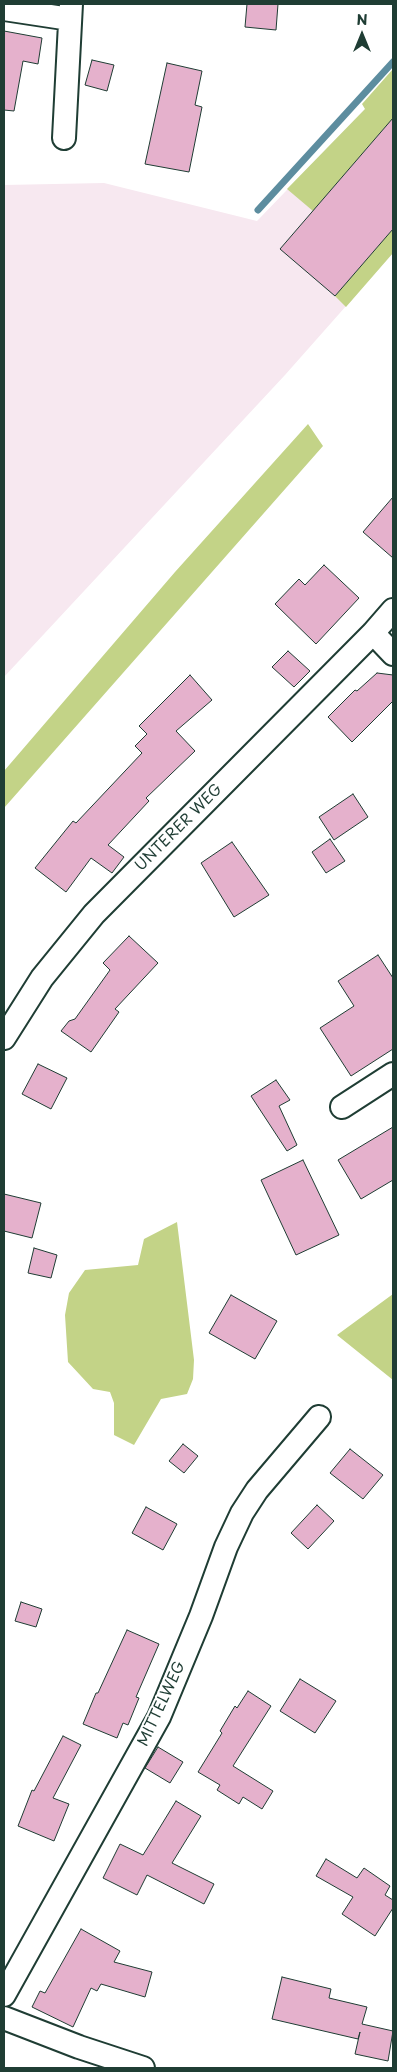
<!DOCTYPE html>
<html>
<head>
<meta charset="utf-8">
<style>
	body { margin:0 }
	#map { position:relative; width:397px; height:2072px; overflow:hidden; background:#fff; font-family:"Playpen Sans",sans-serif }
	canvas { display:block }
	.frame { position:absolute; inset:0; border:5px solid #1f3d34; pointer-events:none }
	.north { position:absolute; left:337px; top:10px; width:50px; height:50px; -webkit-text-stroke:4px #fff; paint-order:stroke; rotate:0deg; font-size:14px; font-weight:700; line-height:20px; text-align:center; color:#1f3d34 }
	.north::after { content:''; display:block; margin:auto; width:18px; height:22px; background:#1f3d34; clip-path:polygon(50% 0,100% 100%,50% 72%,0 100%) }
</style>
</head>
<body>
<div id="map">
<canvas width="397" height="2072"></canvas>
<div class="frame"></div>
<div class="north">N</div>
</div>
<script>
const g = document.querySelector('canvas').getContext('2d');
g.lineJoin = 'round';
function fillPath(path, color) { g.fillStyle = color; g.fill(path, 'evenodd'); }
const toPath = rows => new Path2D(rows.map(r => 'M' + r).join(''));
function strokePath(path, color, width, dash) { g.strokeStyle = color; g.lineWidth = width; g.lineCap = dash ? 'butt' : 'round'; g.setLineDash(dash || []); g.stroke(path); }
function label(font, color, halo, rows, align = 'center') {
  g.font = font + ' "Playpen Sans",sans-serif'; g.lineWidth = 4; g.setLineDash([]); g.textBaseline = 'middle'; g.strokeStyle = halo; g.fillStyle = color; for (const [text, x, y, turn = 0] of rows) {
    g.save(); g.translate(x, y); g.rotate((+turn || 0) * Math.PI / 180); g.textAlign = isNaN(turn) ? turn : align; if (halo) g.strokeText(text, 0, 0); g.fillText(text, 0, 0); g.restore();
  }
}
fillPath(toPath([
	[366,108,393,132,393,253,285,375,4,677,4,185,104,183,257,221]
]), '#f7e8f0');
fillPath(toPath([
	[393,69,393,132,386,126,313,211,287,189,365,109,362,104],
	[393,229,393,253,346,307,335,296],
	[308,424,323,446,4,808,4,771,175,572],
	[177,1222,194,1360,193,1379,187,1394,161,1399,134,1445,114,1435,114,1403,110,1392,93,1389,68,1362,65,1315,69,1293,85,1270,138,1265,144,1239],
	[393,1294,393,1380,337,1335]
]), '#c3d387');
strokePath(toPath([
	[258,210,393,62]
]), '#5d8d9f', 7);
const building = toPath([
	[247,4,278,4,276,30,245,27,247,4],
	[4,31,42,38,38,64,23,61,14,111,4,110,4,31],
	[92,60,114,65,107,91,85,85,92,60],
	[167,63,202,71,195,105,202,107,189,172,145,164,167,63],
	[393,118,393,229,335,296,280,249,393,118],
	[393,497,393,558,363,532,393,497],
	[324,565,359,598,316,644,275,604,299,579,305,585,324,565],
	[288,651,310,671,294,687,272,667,288,651],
	[377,673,393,675,393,701,352,742,328,717,355,690,357,691,377,673],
	[190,675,212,700,176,731,195,751,146,798,149,801,108,845,124,857,112,873,91,858,66,892,35,868,73,821,76,823,142,753,135,746,147,734,139,726,190,675],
	[353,794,368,817,334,840,319,817,353,794],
	[330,839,345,861,326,873,312,852,330,839],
	[232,842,269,895,234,917,201,863,232,842],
	[129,936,158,963,115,1009,119,1012,91,1052,61,1031,69,1021,75,1019,110,970,103,963,129,936],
	[378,955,393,978,393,1049,351,1076,320,1028,354,1006,338,981,378,955],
	[38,1064,67,1078,51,1109,22,1094,38,1064],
	[276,1080,290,1100,279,1106,297,1145,287,1151,251,1096,276,1080],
	[393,1127,393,1180,361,1199,338,1160,393,1127],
	[303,1160,339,1235,296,1255,261,1180,303,1160],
	[4,1194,41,1203,32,1238,4,1231,4,1194],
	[34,1248,57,1255,51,1278,28,1273,34,1248],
	[231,1295,277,1321,255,1359,209,1333,231,1295],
	[183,1444,198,1456,184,1473,169,1461,183,1444],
	[350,1449,383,1475,363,1499,330,1473,350,1449],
	[317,1505,334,1521,308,1549,291,1533,317,1505],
	[146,1507,177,1524,163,1550,132,1533,146,1507],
	[21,1602,42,1609,36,1627,15,1621,21,1602],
	[127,1630,159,1644,136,1697,139,1698,128,1725,123,1723,117,1738,83,1724,96,1693,98,1693,127,1630],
	[300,1679,336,1701,315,1733,280,1711,300,1679],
	[248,1691,271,1706,233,1766,273,1791,262,1809,243,1797,239,1804,217,1790,220,1785,198,1772,222,1733,220,1731,235,1706,237,1708,248,1691],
	[63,1736,81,1745,53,1798,69,1804,54,1841,18,1826,32,1790,34,1791,63,1736],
	[158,1747,183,1762,170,1783,145,1768,158,1747],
	[176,1801,201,1816,172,1863,214,1884,204,1904,147,1875,137,1895,103,1878,120,1844,143,1855,176,1801],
	[326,1859,357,1878,364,1868,390,1886,385,1895,393,1900,393,1908,375,1936,342,1914,353,1897,316,1876,326,1859],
	[81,1929,120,1951,114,1962,152,1972,145,1997,101,1984,97,1991,91,1988,73,2027,32,2007,40,1991,45,1993,81,1929],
	[282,1977,331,1989,329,1998,367,2007,362,2024,393,2031,388,2061,355,2054,360,2032,358,2039,272,2019,282,1977]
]);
fillPath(building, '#e5b1cc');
strokePath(building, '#1f3d34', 1);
const street = toPath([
	[4,9,70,19],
	[64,138,71,4],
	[373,633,393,654],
	[4,1038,42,978,94,914,373,633,393,610],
	[342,1107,393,1074],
	[4,1995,159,1717,201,1616,226,1547,242,1513,257,1490,319,1417],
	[4,2018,79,2047,143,2068]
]);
strokePath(street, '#1f3d34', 26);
strokePath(street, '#fff', 22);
label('15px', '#1f3d34', '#fff', [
	["UNTERER WEG",179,828,-45],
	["MITTELWEG",162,1704,-65]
]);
</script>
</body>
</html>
